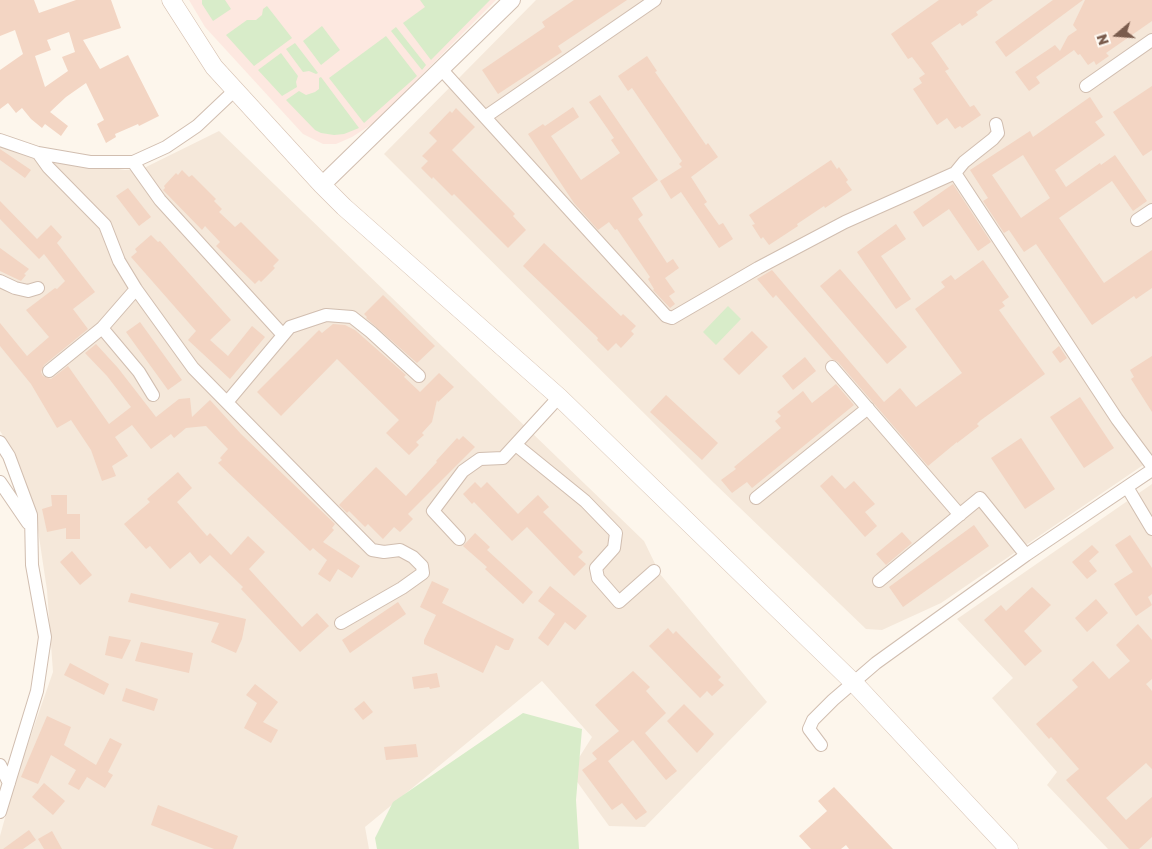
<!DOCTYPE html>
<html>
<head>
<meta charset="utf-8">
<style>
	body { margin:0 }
	#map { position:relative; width:1152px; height:849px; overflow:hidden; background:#fdf6ec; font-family:"Golos Text",sans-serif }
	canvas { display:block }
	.north { position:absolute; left:1092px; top:10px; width:50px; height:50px; -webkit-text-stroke:4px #fffaf3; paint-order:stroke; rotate:252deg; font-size:14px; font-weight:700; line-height:20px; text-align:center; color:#7a5c4d }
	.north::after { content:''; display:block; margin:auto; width:18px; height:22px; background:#7a5c4d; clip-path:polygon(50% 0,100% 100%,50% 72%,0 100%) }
</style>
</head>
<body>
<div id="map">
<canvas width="1152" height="849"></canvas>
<div class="north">N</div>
</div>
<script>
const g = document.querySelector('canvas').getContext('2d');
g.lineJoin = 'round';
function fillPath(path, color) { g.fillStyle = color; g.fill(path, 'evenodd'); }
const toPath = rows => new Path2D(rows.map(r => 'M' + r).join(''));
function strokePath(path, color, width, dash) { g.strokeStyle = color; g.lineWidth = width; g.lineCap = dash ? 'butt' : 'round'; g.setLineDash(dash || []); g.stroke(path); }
fillPath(toPath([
	[536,0,1152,0,1152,459,941,603,882,630,866,629,714,483,384,154],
	[219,131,644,541,660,574,767,702,645,827,609,826,570,772,592,737,542,681,365,827,369,849,0,849,0,836,16,778,53,672,47,590,36,517,14,453,0,431,0,142,58,160,125,170,142,169],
	[1152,484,1152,849,1108,849,1047,785,1057,772,992,698,1013,678,957,619]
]), '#f5e8da');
fillPath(toPath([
	[189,0,496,0,374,123,352,137,336,144,323,144,303,134,205,27]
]), '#fde8e0');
fillPath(toPath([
	[202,0,225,0,231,9,213,21,202,4],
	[420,0,490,0,431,60,403,23,425,7],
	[267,6,292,38,254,66,226,35,247,20,256,20,262,15,263,9],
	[322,26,340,50,321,65,303,41],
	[396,27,426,65,422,70,391,31],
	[386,36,417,76,364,123,329,78],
	[295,43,318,73,316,74,309,71,303,72,286,49],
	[281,53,298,76,296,82,297,87,282,96,258,70],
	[321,77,359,128,344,134,334,135,321,133,315,130,286,100,299,91,306,95,315,92,319,89,319,78],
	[728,306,741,319,716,345,703,332],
	[523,713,582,729,576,800,579,849,377,849,375,838,393,802]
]), '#d8ecc9');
fillPath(toPath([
	[0,0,34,0,39,13,76,0,111,0,121,28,83,40,100,69,128,55,159,116,139,126,138,124,115,134,116,137,106,143,97,124,104,120,86,83,66,97,50,112,68,126,61,136,45,124,42,128,31,119,22,108,16,113,8,103,0,109,0,70,23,54,15,30,0,36],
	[69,32,75,52,62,57,68,71,45,87,35,56,51,50,47,40],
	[574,0,627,0,558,46,562,52,498,94,482,70,545,27,542,22],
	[939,0,993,0,976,12,978,15,962,26,960,23,931,43,949,69,945,71,970,107,974,105,981,115,962,128,960,126,955,129,947,118,937,125,913,89,922,83,919,78,925,74,912,57,908,59,891,34],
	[1053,0,1083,0,1006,57,995,42],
	[1085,0,1152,0,1152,21,1106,53,1109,56,1096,65,1094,61,1088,65,1080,54,1078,55,1074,50,1036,77,1040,83,1029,91,1015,72,1055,45,1060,51,1068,36,1077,30,1073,25],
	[647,56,657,71,655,72,706,145,708,143,718,157,691,177,707,202,704,204,719,225,723,223,733,239,719,248,681,192,671,199,660,181,682,167,679,164,682,161,632,88,628,91,618,76],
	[1152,86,1152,150,1143,156,1113,112],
	[600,95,658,180,632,198,643,215,638,219,667,263,673,259,679,268,665,278,675,292,669,296,675,304,670,308,653,290,654,289,648,279,650,277,617,229,615,230,609,222,598,230,574,203,528,134,543,124,545,126,573,107,579,117,551,136,581,180,620,153,611,140,614,138,589,102],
	[1090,97,1103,117,1095,122,1105,135,1055,170,1066,187,1100,163,1101,165,1115,155,1147,201,1133,211,1112,181,1059,218,1104,283,1152,250,1152,288,1136,299,1134,296,1092,325,1036,244,1024,252,1009,230,1004,233,983,201,988,198,970,170,1030,131,1033,137],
	[1023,155,1050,198,1021,218,992,175],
	[456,108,475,127,452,150,515,214,513,216,526,230,508,248,454,194,452,196,433,177,432,179,421,168,428,161,422,156,437,141,429,133,450,111,452,113],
	[0,149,31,170,25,178,0,160],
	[831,160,837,169,839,167,848,180,846,182,852,190,825,208,824,206,797,224,798,226,769,245,763,237,761,239,752,225,755,224,749,215],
	[182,170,189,177,192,175,216,199,214,201,222,209,219,212,235,227,241,222,279,260,273,266,275,268,261,282,259,280,255,284,216,246,220,242,205,226,202,230,163,190,165,188,164,186,176,173,178,175],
	[953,184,991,242,978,251,949,209,923,227,913,212],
	[128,188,151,217,139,226,116,196],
	[0,201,37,239,51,225,62,237,57,243,95,292,73,309,88,329,44,365,41,372,43,376,51,379,68,366,109,424,131,407,107,376,85,353,96,344,118,368,156,417,179,399,190,398,192,417,210,400,241,434,335,524,332,528,334,530,323,542,360,566,352,578,338,569,330,582,318,574,327,560,313,548,310,551,218,463,222,460,220,458,228,449,206,426,186,428,174,438,171,434,151,449,132,425,115,437,128,456,112,466,116,476,102,481,91,450,71,420,57,428,31,384,0,346,0,323,27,356,49,337,26,310,55,288,57,289,65,281,44,254,39,259,0,219],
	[896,224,906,239,881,256,911,299,896,309,857,252],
	[151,235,158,242,160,241,231,320,210,340,228,356,252,326,265,337,230,379,188,340,196,331,131,257,137,252,135,249],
	[544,243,621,316,623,314,636,326,631,331,634,334,621,348,616,343,608,351,597,340,598,338,595,335,523,266],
	[0,248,29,269,24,274,26,275,21,281,0,271],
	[983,260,1009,297,1002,302,1005,306,999,310,1045,374,981,420,977,424,979,426,957,443,957,442,928,466,838,362,832,359,776,295,773,298,757,279,772,270,884,402,900,388,916,407,962,373,915,309,945,287,941,282,951,275,955,280],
	[840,269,907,347,887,364,820,286],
	[383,295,435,346,417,363,366,318,367,317,364,314],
	[140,322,182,380,168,390,126,332],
	[333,324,345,325,355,330,406,375,404,377,420,392,439,373,454,387,438,402,437,400,432,422,422,433,424,435,416,442,419,445,409,455,386,433,399,420,337,359,281,416,257,392,319,330,322,333],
	[752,331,768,347,739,375,723,359],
	[1059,346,1067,358,1060,363,1052,352],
	[1152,356,1152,412,1131,379,1134,377,1130,370],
	[805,357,816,371,793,390,782,376],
	[836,384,854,405,752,488,747,482,732,493,721,480,736,469,734,467,781,428,775,421,781,416,777,412,803,391,812,403],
	[666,395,718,443,702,460,650,412],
	[1080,397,1114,448,1084,468,1050,417],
	[463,436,475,447,408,514,413,519,400,532,394,527,383,539,368,524,365,527,349,511,347,513,339,505,376,467,406,496,437,462,436,461,457,438,459,440],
	[1021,438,1055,489,1025,509,991,458],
	[178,472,192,488,177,502,207,536,210,533,231,555,248,536,265,552,249,569,302,627,317,613,329,626,300,652,241,589,243,587,210,555,200,564,190,552,170,569,150,546,146,549,124,524,150,502,147,499],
	[832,475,845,489,854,481,875,504,865,512,877,526,865,537,820,486],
	[475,482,481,488,487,482,518,514,538,495,549,507,543,512,583,552,578,557,586,564,574,576,527,527,512,541,474,502,472,504,463,494],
	[51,495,67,495,67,514,80,514,80,539,66,539,66,528,47,532,42,509,52,506],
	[974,525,989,546,903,607,889,587],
	[902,532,912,543,886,565,876,554],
	[475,533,490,547,487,550,533,592,523,604,485,569,487,567,463,546],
	[1130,535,1152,568,1152,594,1148,597,1152,605,1136,616,1114,584,1133,572,1115,545],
	[1092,545,1099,552,1089,561,1097,571,1087,579,1072,562],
	[72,551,92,575,80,585,60,562],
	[432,581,449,589,442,603,514,639,509,650,505,650,496,645,483,673,424,644,424,640,436,615,420,607],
	[550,586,587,616,575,630,565,622,548,646,538,638,555,614,538,601],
	[1032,587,1051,605,1024,631,1042,651,1025,666,984,620,1001,605,1006,611],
	[131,593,246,619,242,639,236,653,211,642,219,623,128,602],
	[1096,599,1108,613,1087,632,1075,618],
	[398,602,406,614,350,653,342,640],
	[1138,624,1152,640,1152,679,1146,684,1152,691,1152,769,1146,763,1106,798,1126,820,1152,797,1152,837,1139,849,1129,849,1066,780,1079,769,1051,737,1049,739,1036,724,1078,687,1072,680,1093,661,1109,679,1130,661,1116,645],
	[668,628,673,634,676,631,721,677,718,680,724,685,712,696,707,691,700,698,649,646],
	[109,636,131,640,122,659,105,655],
	[141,642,193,653,189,673,135,661],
	[70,663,109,684,104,695,64,675],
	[633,671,650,687,646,691,666,713,645,733,677,771,666,780,633,740,608,761,647,812,636,820,622,803,612,810,582,770,597,759,592,753,619,731,595,705],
	[437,673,440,687,430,689,429,687,414,689,412,677],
	[255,684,278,702,263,722,278,730,271,743,244,728,257,703,246,695],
	[126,688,158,699,154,711,122,701],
	[364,701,373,712,363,720,354,709],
	[684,704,714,734,697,753,667,721],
	[47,716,71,727,64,745,96,765,110,738,122,744,108,772,113,775,105,788,87,777,79,790,68,784,76,770,51,755,38,784,21,777],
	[416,744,418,757,386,760,384,747],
	[44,783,65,801,53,815,32,797],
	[834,787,893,849,849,849,846,845,841,849,811,849,799,836,827,811,818,801],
	[158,805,238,836,233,849,214,849,151,825],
	[29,830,36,840,23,849,3,849],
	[52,831,62,849,44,849,38,839]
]), '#f3d5c3');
const minor = toPath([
	[442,70,666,316,672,318,758,268,845,222,955,173,1117,419,1152,466],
	[1086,86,1152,40],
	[485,117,655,0],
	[0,140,38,153,90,162,133,162,166,147,197,126,234,91],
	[38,153,48,167,105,225,119,261,136,289,193,368,372,550,384,552,400,550,413,557,422,566,423,573,402,588,341,623],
	[133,162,160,200,283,335],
	[955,173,964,162,993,139,998,133,996,124],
	[1137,220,1152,210],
	[0,281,15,288,28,291,38,288],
	[102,328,139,372,153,395],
	[832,367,960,515],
	[49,371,102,328,136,289],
	[228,401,290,327,326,315,352,317,371,332,419,376],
	[0,442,9,456,31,515,32,565,45,637,37,691,0,812],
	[516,445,585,501,616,533,614,548,596,568,598,578,619,602,654,571],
	[0,482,28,523],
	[1127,487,1152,529],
	[756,498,868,408],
	[459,539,433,511,463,471,480,459,503,458,559,397],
	[879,581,980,498,1026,555],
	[821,745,809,729,813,720,833,700,876,663,1026,555,1152,470],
	[0,765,9,783]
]);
const tertiary = toPath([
	[322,185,512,0]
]);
const secondary = toPath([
	[171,0,214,67,322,185,344,207,559,397,854,683,1009,849]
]);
strokePath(minor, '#d1beb0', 14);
strokePath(tertiary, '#d1beb0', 18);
strokePath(secondary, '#d6c0b0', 19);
strokePath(minor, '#fff', 12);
strokePath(tertiary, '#fff', 16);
strokePath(secondary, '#fff', 18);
</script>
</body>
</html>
